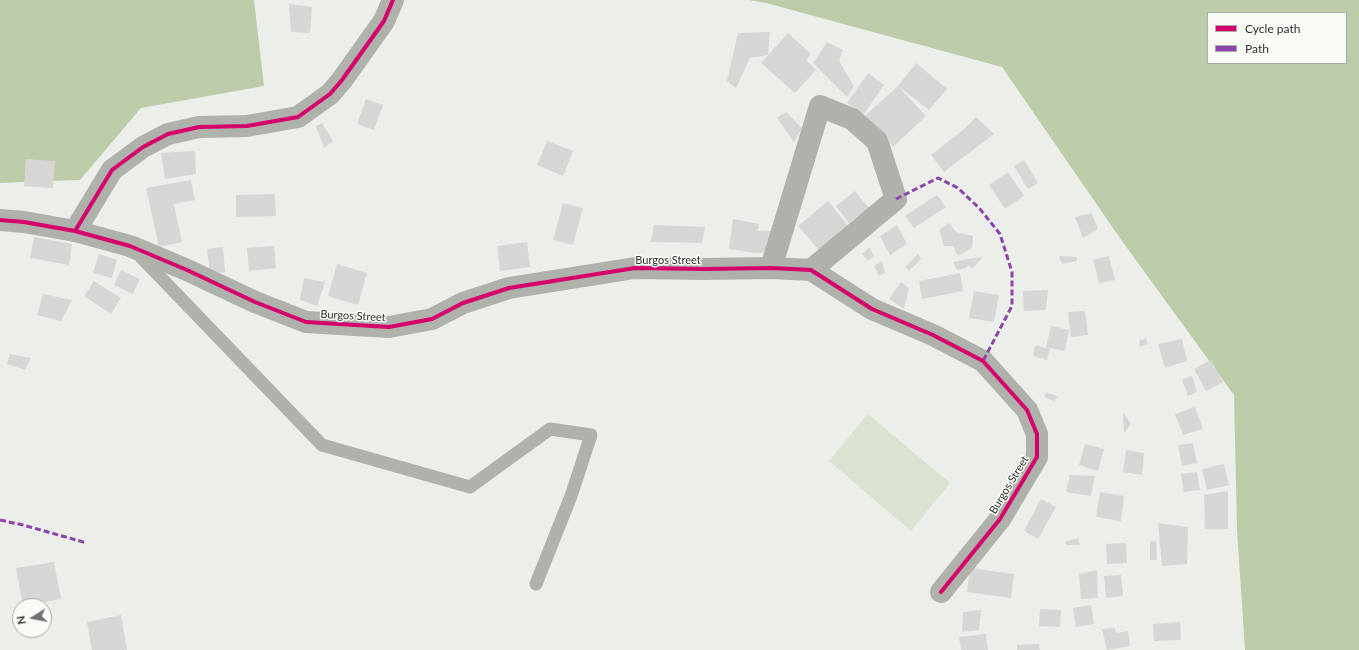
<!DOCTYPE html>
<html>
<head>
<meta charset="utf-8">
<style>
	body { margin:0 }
	#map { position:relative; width:1359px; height:650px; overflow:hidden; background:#eceeea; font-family:Lato,sans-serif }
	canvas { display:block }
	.legend { position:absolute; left:1207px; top:12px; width:140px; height:52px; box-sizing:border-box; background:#f9fcf6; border:1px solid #a8aaa6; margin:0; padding:5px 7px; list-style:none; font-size:12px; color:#2e2f2d }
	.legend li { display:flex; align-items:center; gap:8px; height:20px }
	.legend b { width:20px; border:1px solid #a8aaa6 }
	.north { position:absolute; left:12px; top:598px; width:40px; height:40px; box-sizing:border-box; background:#f9fcf6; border:1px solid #a8aaa6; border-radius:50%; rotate:259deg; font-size:11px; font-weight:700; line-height:16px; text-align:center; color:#2e2f2d }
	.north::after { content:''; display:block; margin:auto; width:14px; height:18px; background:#70726f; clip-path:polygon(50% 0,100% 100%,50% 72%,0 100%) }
</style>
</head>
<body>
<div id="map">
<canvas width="1359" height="650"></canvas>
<ul class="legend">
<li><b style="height:5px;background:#d6006c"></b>Cycle path</li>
<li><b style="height:5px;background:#8e44ad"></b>Path</li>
</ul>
<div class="north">N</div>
</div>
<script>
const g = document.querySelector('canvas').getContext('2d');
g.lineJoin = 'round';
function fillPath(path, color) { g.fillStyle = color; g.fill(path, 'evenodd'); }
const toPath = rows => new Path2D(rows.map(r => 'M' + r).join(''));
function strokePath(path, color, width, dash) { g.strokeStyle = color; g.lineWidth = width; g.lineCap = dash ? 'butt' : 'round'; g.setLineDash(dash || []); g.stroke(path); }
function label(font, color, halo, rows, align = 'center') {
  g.font = font + ' Lato,sans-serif'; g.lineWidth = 3; g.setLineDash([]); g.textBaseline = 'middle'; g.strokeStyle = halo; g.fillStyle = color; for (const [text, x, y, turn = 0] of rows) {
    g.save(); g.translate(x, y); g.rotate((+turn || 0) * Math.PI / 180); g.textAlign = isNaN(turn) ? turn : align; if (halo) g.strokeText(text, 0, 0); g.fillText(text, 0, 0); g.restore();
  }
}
fillPath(toPath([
	[868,414,950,483,911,531,829,461]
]), '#dae2d0');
fillPath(toPath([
	[0,0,254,0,264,86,141,108,80,180,0,183],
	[749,0,1359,0,1359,650,1245,650,1237,530,1234,395,1122,241,1002,67,766,3],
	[1208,13,1346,13,1346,63,1208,63]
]), '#bccca9');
fillPath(toPath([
	[289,4,312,7,310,33,291,32],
	[770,32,768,55,750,58,736,88,727,81,738,33],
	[788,33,811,54,806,60,816,70,795,93,761,63],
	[827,42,843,50,839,61,854,86,847,97,813,63],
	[916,63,947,89,929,110,898,86],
	[868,73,884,85,864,114,847,103],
	[898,86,926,116,893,147,865,116],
	[366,99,383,105,374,130,357,124],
	[786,112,802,128,794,142,777,118],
	[976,117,994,134,944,172,931,155,963,130],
	[322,123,333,141,324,148,316,126],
	[547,141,573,151,563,176,537,165],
	[195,151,196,174,165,179,161,153],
	[26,159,55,161,53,188,24,186],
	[1024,160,1038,183,1028,189,1014,166],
	[1008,172,1024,196,1005,209,989,185],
	[191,180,195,200,174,204,182,242,159,247,146,188],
	[855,191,869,208,849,223,836,206],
	[275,194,276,216,236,217,236,195],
	[937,195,946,207,914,228,905,216],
	[828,201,849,227,820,251,798,226],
	[563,203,583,208,573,245,553,240],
	[1092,213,1098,229,1083,238,1075,217],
	[733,219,759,224,758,231,778,231,773,253,755,253,729,249],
	[949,223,956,232,973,236,972,248,958,256,953,246,944,246,939,230],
	[654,225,705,227,702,243,651,242],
	[897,225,907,244,890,255,880,236],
	[34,237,72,244,69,265,30,258],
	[527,242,530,267,500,271,497,246],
	[274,246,276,268,249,271,247,248],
	[223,247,225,272,210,274,207,249],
	[869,247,874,256,868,261,862,254],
	[99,254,117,260,112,278,93,273],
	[918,254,921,259,909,271,905,267],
	[1059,256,1077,257,1077,261,1062,264],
	[1109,256,1115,280,1099,283,1093,260],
	[983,257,972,269,969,265,966,268,957,270,953,262,967,259],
	[882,261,885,273,879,276,874,266],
	[337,264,367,273,358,305,328,296],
	[121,270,140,279,133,294,114,285],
	[960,273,963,291,922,299,919,281],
	[304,278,325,282,317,306,300,300],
	[94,281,121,298,111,314,84,296],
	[901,282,909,288,904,309,889,299],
	[1048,290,1046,310,1024,311,1023,291],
	[974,291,999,295,994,322,969,318],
	[43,294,72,300,61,321,37,315],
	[1085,311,1088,335,1071,337,1068,312],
	[1051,326,1069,330,1065,351,1050,348,1047,360,1033,356,1035,345,1046,348],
	[1146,338,1147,344,1140,347,1139,341],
	[1182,339,1187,361,1165,368,1158,344],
	[10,354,31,358,25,370,7,364],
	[1211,360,1223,382,1206,391,1194,369],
	[1192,376,1197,392,1188,396,1182,379],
	[1046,393,1058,396,1054,401,1044,397],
	[1195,407,1203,429,1183,435,1175,414],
	[1123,412,1131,424,1124,433],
	[1193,443,1197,463,1182,466,1178,445],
	[1085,444,1104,449,1098,471,1079,465],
	[1126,450,1144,453,1142,475,1123,472],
	[1224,464,1229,485,1207,490,1202,469],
	[1197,472,1200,490,1184,492,1181,474],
	[1070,475,1095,476,1091,496,1066,492],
	[1228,491,1228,529,1205,529,1204,495],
	[1100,492,1124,496,1121,521,1096,517],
	[1041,499,1056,507,1038,539,1024,531],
	[1158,523,1188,527,1187,564,1162,566],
	[1078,538,1080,545,1066,545,1065,542],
	[1156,541,1157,560,1150,560,1150,542],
	[1126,543,1127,563,1107,564,1106,544],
	[54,562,61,599,23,606,16,568],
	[970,568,1014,574,1011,598,967,592],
	[1097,570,1098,598,1081,599,1079,574],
	[1121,575,1123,596,1106,598,1104,576],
	[1091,605,1094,624,1076,627,1073,608],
	[1040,609,1061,610,1060,627,1039,626],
	[981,610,979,630,962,632,963,612],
	[121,615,127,650,92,650,87,622],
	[1180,622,1181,640,1154,641,1153,624],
	[1115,628,1116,633,1128,631,1130,646,1107,650,1102,629],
	[986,634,988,650,961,650,959,637],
	[1039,644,1040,650,1017,650,1017,645]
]), '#d6d7d5');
strokePath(toPath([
	[139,255,322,445,470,487,550,429,591,435,571,496,536,584]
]), '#afb2ab', 13);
strokePath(toPath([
	[393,0,384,21,342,80,330,94,298,117,247,126,199,127,168,134,143,147,112,170,75,231,130,246,187,270,255,302,306,322,355,325,389,327,432,319,463,303,509,288,635,268,704,269,771,268,811,270,872,309,933,335,983,361,1027,410,1037,434,1037,457,1000,519,941,592],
	[771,268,820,106,852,119,877,141,896,199,811,270]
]), '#afb2ab', 22);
strokePath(toPath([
	[0,220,24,222,75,231]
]), '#aeb2aa', 22);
strokePath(toPath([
	[896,199,938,178,958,188,980,209,1000,234,1012,272,1012,306,983,361],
	[0,520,23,525,87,543]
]), '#8e44ad', 3, [6, 3]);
strokePath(toPath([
	[0,220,24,222,75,231,130,246,187,270,255,302,306,322,355,325,389,327,432,319,463,303,509,288,635,268,704,269,771,268,811,270,872,309,933,335,983,361,1027,410,1037,434,1037,457,1000,519,941,592],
	[75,231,112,170,143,147,168,134,199,127,247,126,298,117,330,94,342,80,384,21,393,0]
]), '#d6006c', 4);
label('11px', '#2e2f2d', '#f9fcf6', [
	["Burgos Street",668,260],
	["Burgos Street",353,316,3],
	["Burgos Street",1009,485,-59]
]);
</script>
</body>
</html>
